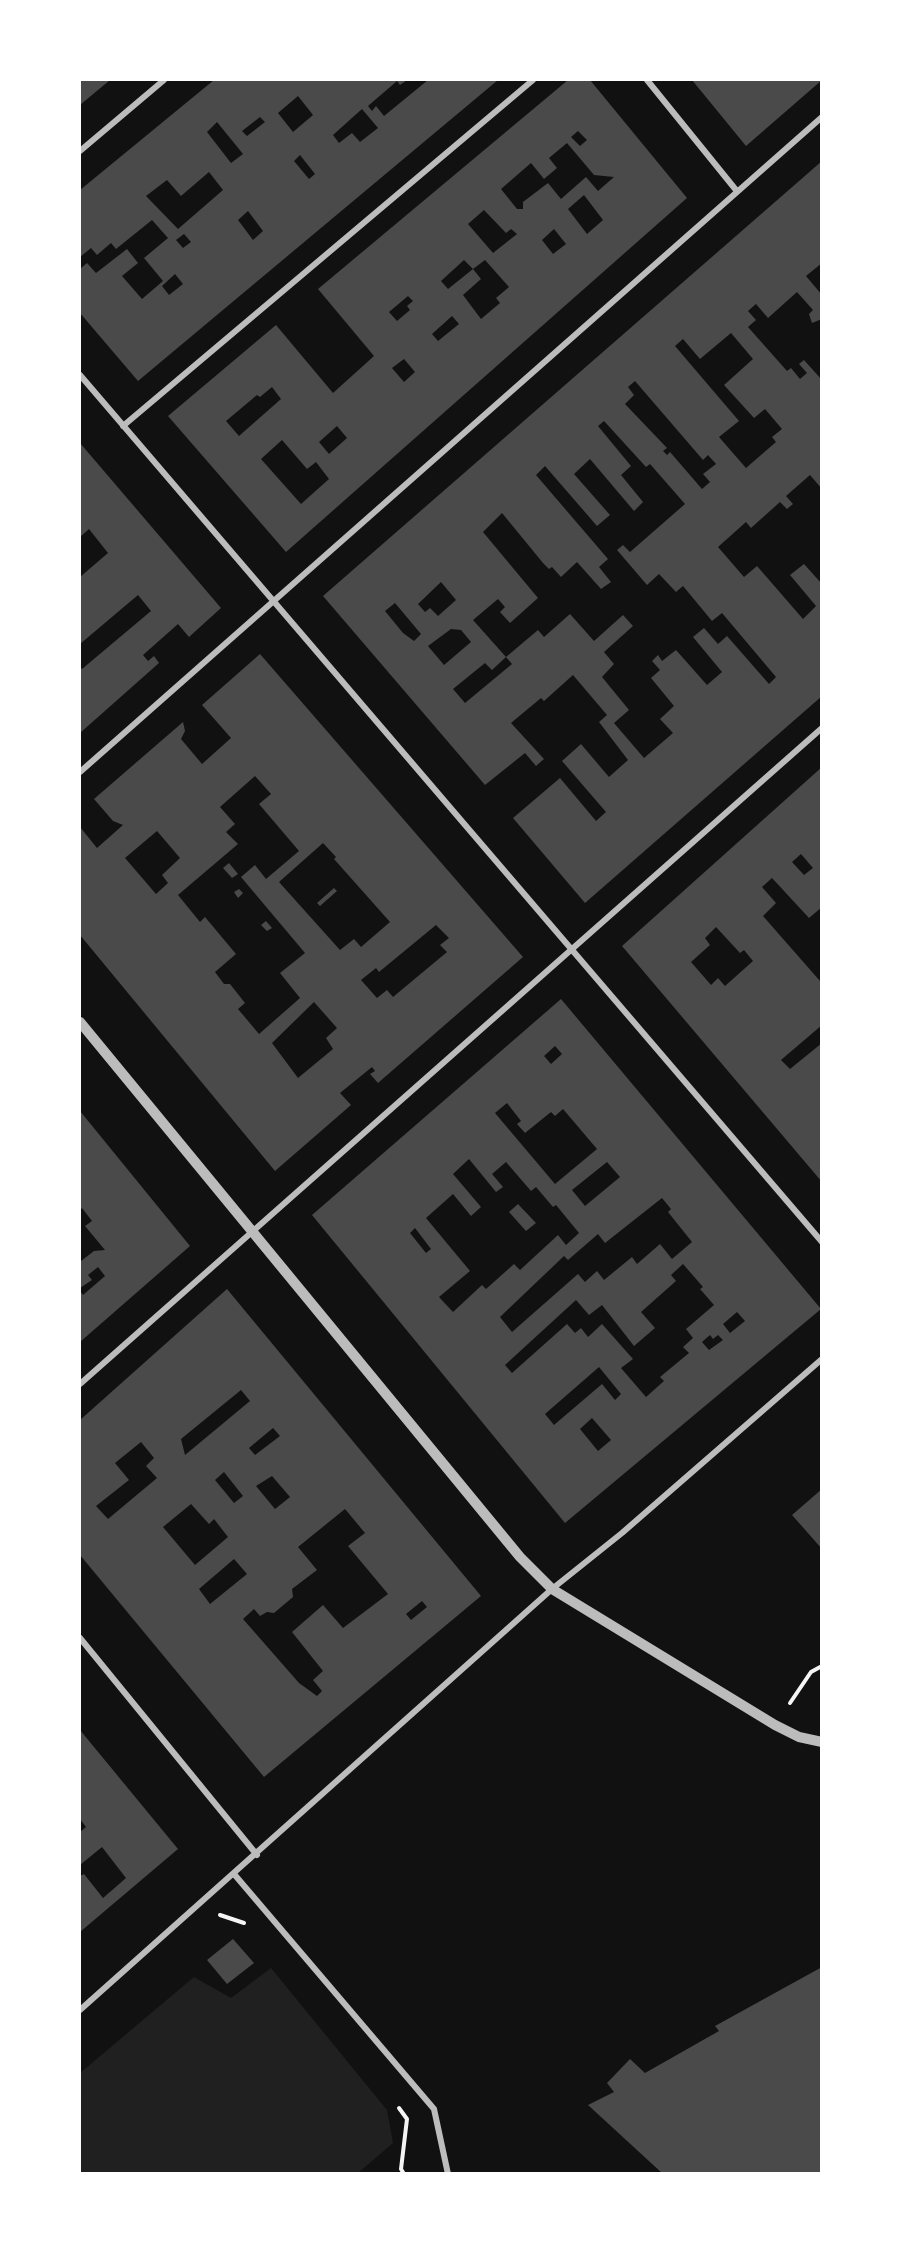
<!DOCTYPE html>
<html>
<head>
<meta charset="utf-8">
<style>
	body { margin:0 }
	#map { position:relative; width:901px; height:2253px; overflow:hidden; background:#111; font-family:"Roboto Serif",serif }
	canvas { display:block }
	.frame { position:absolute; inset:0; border:81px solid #fff; pointer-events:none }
</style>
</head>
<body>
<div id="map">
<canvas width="901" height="2253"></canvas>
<div class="frame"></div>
</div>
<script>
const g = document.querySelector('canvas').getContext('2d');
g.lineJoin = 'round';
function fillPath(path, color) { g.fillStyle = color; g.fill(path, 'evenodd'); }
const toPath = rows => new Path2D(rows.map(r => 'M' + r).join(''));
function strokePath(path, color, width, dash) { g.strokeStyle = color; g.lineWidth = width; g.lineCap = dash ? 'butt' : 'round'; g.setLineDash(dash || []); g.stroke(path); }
fillPath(toPath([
	[271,1968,387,2110,393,2143,358,2173,80,2173,80,2073,194,1977,231,1998]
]), '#202020');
fillPath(toPath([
	[80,80,110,80,80,105],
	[214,80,407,80,400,85,397,81,368,106,372,111,376,106,384,116,428,80,498,80,138,381,80,313,80,269,87,263,96,273,127,249,138,263,122,276,142,299,163,281,144,258,168,238,152,220,116,249,111,243,97,255,91,248,80,257,80,190],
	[298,96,313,115,293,132,278,113],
	[362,109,378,128,360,142,352,133,339,143,333,135],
	[260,117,265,122,247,136,242,131],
	[217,122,243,154,231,163,207,132],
	[300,155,315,174,309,179,294,161],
	[209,172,223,190,178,229,146,196,167,180,181,196],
	[248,211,263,231,253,240,238,220],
	[184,234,191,242,183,248,176,240],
	[175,274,183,284,169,295,162,286],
	[568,80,590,80,687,198,286,552,168,416,276,325,333,393,374,356,318,289],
	[578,131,587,140,580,146,571,137],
	[567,143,594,175,614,177,598,191,586,177,561,199,548,183,523,202,523,209,517,209,501,189,531,163,544,179,557,168,549,158],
	[584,195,603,220,587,234,568,209],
	[484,210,506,233,511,229,517,234,493,253,468,224],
	[554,229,566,244,553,254,542,240],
	[464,260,473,269,485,260,509,287,496,298,500,303,481,319,463,295,481,279,473,269,448,289,441,281],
	[408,296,413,301,407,306,410,310,397,321,389,312],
	[452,316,459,324,438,341,432,334],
	[404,359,415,372,404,382,392,368],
	[272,387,281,399,239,436,226,421,257,395,260,397],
	[337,426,347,438,329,454,319,442],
	[282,440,307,469,316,462,329,479,301,504,261,459],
	[692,80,822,80,746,146],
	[822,161,822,263,806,276,822,295,822,319,812,323,809,314,813,310,797,292,768,318,756,304,748,311,756,320,748,327,787,371,791,368,800,379,807,373,799,364,804,360,822,380,822,489,810,475,786,496,793,504,787,509,780,502,751,528,746,522,718,547,744,577,757,566,803,619,816,606,790,575,804,564,822,584,822,696,585,903,513,818,560,778,596,821,606,812,562,761,581,744,609,777,628,760,599,722,607,715,573,675,544,701,541,698,511,723,544,759,536,766,525,753,485,785,323,596],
	[731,333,753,359,724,385,754,418,765,409,782,429,772,437,776,442,746,468,719,437,739,421,675,346,683,339,700,359],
	[635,381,703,460,708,455,716,464,703,474,710,482,702,489,670,452,667,455,663,451,667,448,625,404,634,395,628,387],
	[604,421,646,467,650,464,685,504,630,552,623,545,617,550,647,585,659,574,676,592,683,586,712,621,722,613,776,677,769,684,727,636,718,644,704,628,693,637,722,672,707,685,676,650,662,661,658,655,652,661,660,670,651,678,674,706,660,719,673,733,644,758,614,723,629,710,602,677,614,664,604,652,633,626,623,615,594,641,570,614,544,637,538,630,506,657,473,620,498,599,505,607,500,612,510,623,538,598,483,532,502,513,543,563,549,569,552,567,561,577,577,562,601,589,611,582,599,567,608,559,536,475,545,466,597,526,610,515,574,474,590,459,634,511,643,502,621,475,631,466,598,426],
	[441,582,456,600,438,616,430,608,425,612,418,604],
	[395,603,421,634,414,641,403,633,385,611],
	[451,629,461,630,471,642,444,665,428,646],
	[506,657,512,664,465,703,453,689,485,663,492,670],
	[80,443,221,608,189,637,178,624,143,655,148,661,154,656,159,663,80,733,80,667,82,669,151,611,138,595,80,644,80,577,108,553,89,529,80,537],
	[260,654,523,957,378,1083,370,1074,375,1071,372,1067,340,1093,351,1105,275,1171,80,935,80,827,97,848,123,825,113,821,94,799,183,722,185,731,181,739,202,764,231,738,202,705],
	[255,776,271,794,259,804,299,851,266,879,255,865,241,877,305,953,280,973,300,998,259,1034,238,1009,245,1003,230,984,224,984,215,972,236,954,205,917,200,922,178,895,238,844,226,832,235,824,220,807],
	[157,831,180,858,162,875,168,883,156,894,125,858],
	[323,843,336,857,334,859,390,922,361,947,354,939,340,950,279,882],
	[436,925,449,938,440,945,447,952,393,997,387,990,377,998,361,980,376,968,379,972],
	[314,1002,337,1028,326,1038,333,1049,298,1078,272,1043],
	[822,767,822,907,809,918,772,878,762,887,776,903,763,916,820,981,822,980,822,1025,781,1060,790,1069,822,1043,822,1182,622,946],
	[801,854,813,868,804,875,792,862],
	[716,927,740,953,744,950,753,961,725,986,718,978,711,985,691,962,710,945,705,938],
	[229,863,238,874,232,878,223,868],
	[334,888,337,891,320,906,317,903],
	[239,889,243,893,238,898,234,892],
	[266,921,272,928,267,931,261,925],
	[561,999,821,1309,565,1523,312,1215],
	[555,1046,562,1054,551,1064,544,1056],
	[507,1103,521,1121,517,1124,525,1133,551,1112,555,1116,563,1109,597,1149,555,1184,495,1113],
	[469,1159,496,1192,503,1187,492,1174,506,1162,531,1191,536,1187,553,1207,556,1205,579,1233,566,1245,558,1235,520,1270,514,1264,486,1289,482,1285,453,1312,439,1297,470,1271,426,1218,453,1194,471,1216,481,1207,453,1174],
	[607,1162,620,1177,585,1206,572,1190],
	[662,1198,671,1209,668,1212,692,1242,672,1259,660,1244,637,1264,632,1257,604,1280,597,1271,585,1282,578,1274,512,1332,500,1317,564,1256,568,1260,598,1234,605,1243],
	[415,1228,431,1249,426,1253,410,1233],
	[683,1264,703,1287,700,1289,714,1305,686,1329,693,1338,683,1347,689,1353,660,1377,664,1381,646,1397,621,1368,633,1359,602,1324,588,1337,581,1328,575,1333,567,1324,512,1373,505,1365,576,1300,589,1315,602,1305,634,1346,655,1328,641,1312,676,1281,671,1275],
	[737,1312,745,1321,730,1333,723,1324],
	[710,1335,713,1339,718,1335,723,1340,709,1350,702,1342],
	[599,1367,621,1394,615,1400,602,1384,554,1425,545,1414],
	[592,1418,611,1440,598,1451,580,1429],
	[80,1111,190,1246,80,1342,80,1291,83,1295,105,1276,98,1267,88,1275,92,1280,80,1288,80,1259,81,1261,94,1251,105,1250,85,1226,92,1221,82,1208,80,1210],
	[518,1204,536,1223,526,1231,509,1212],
	[227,1289,481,1596,264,1777,80,1555,80,1420],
	[241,1390,250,1401,185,1455,181,1439],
	[273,1428,280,1436,255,1455,249,1448],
	[141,1442,154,1458,146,1466,157,1478,108,1519,96,1506,129,1480,115,1463],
	[224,1472,243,1496,234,1503,215,1480],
	[272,1476,290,1497,275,1509,256,1486],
	[191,1504,209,1524,214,1519,228,1537,195,1565,163,1527],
	[345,1509,365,1533,348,1546,388,1594,343,1628,323,1605,292,1632,323,1671,313,1680,322,1691,317,1696,299,1683,243,1619,254,1609,260,1616,267,1612,274,1613,293,1597,292,1589,317,1570,298,1547],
	[234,1559,247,1574,210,1604,199,1589],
	[422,1601,427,1607,411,1620,406,1614],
	[822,1489,822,1549,792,1515],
	[80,1730,178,1849,80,1932,80,1876,84,1874,103,1898,126,1878,102,1847,80,1865,80,1832,86,1827,80,1819],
	[233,1939,254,1963,227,1984,207,1960],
	[822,1967,822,2174,663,2174,588,2105,614,2092,607,2083,630,2059,645,2073,719,2031,715,2026]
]), '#4a4a4a');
strokePath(toPath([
	[790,1703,811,1672,822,1666],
	[220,1915,244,1923],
	[399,2108,407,2119,401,2169,404,2174]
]), '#f5f5f5', 4);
strokePath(toPath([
	[647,80,736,190],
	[80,151,164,80],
	[80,375,822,1242],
	[123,426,533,80],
	[80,772,822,117],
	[80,1384,822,728],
	[80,1638,257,1855],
	[234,1874,434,2109,448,2174],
	[80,2010,552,1589,622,1533,822,1359]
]), '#bcbcbc', 6);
strokePath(toPath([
	[80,1022,520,1557,552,1589,775,1725,799,1737,822,1742]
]), '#bcbcbc', 10);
</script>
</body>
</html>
